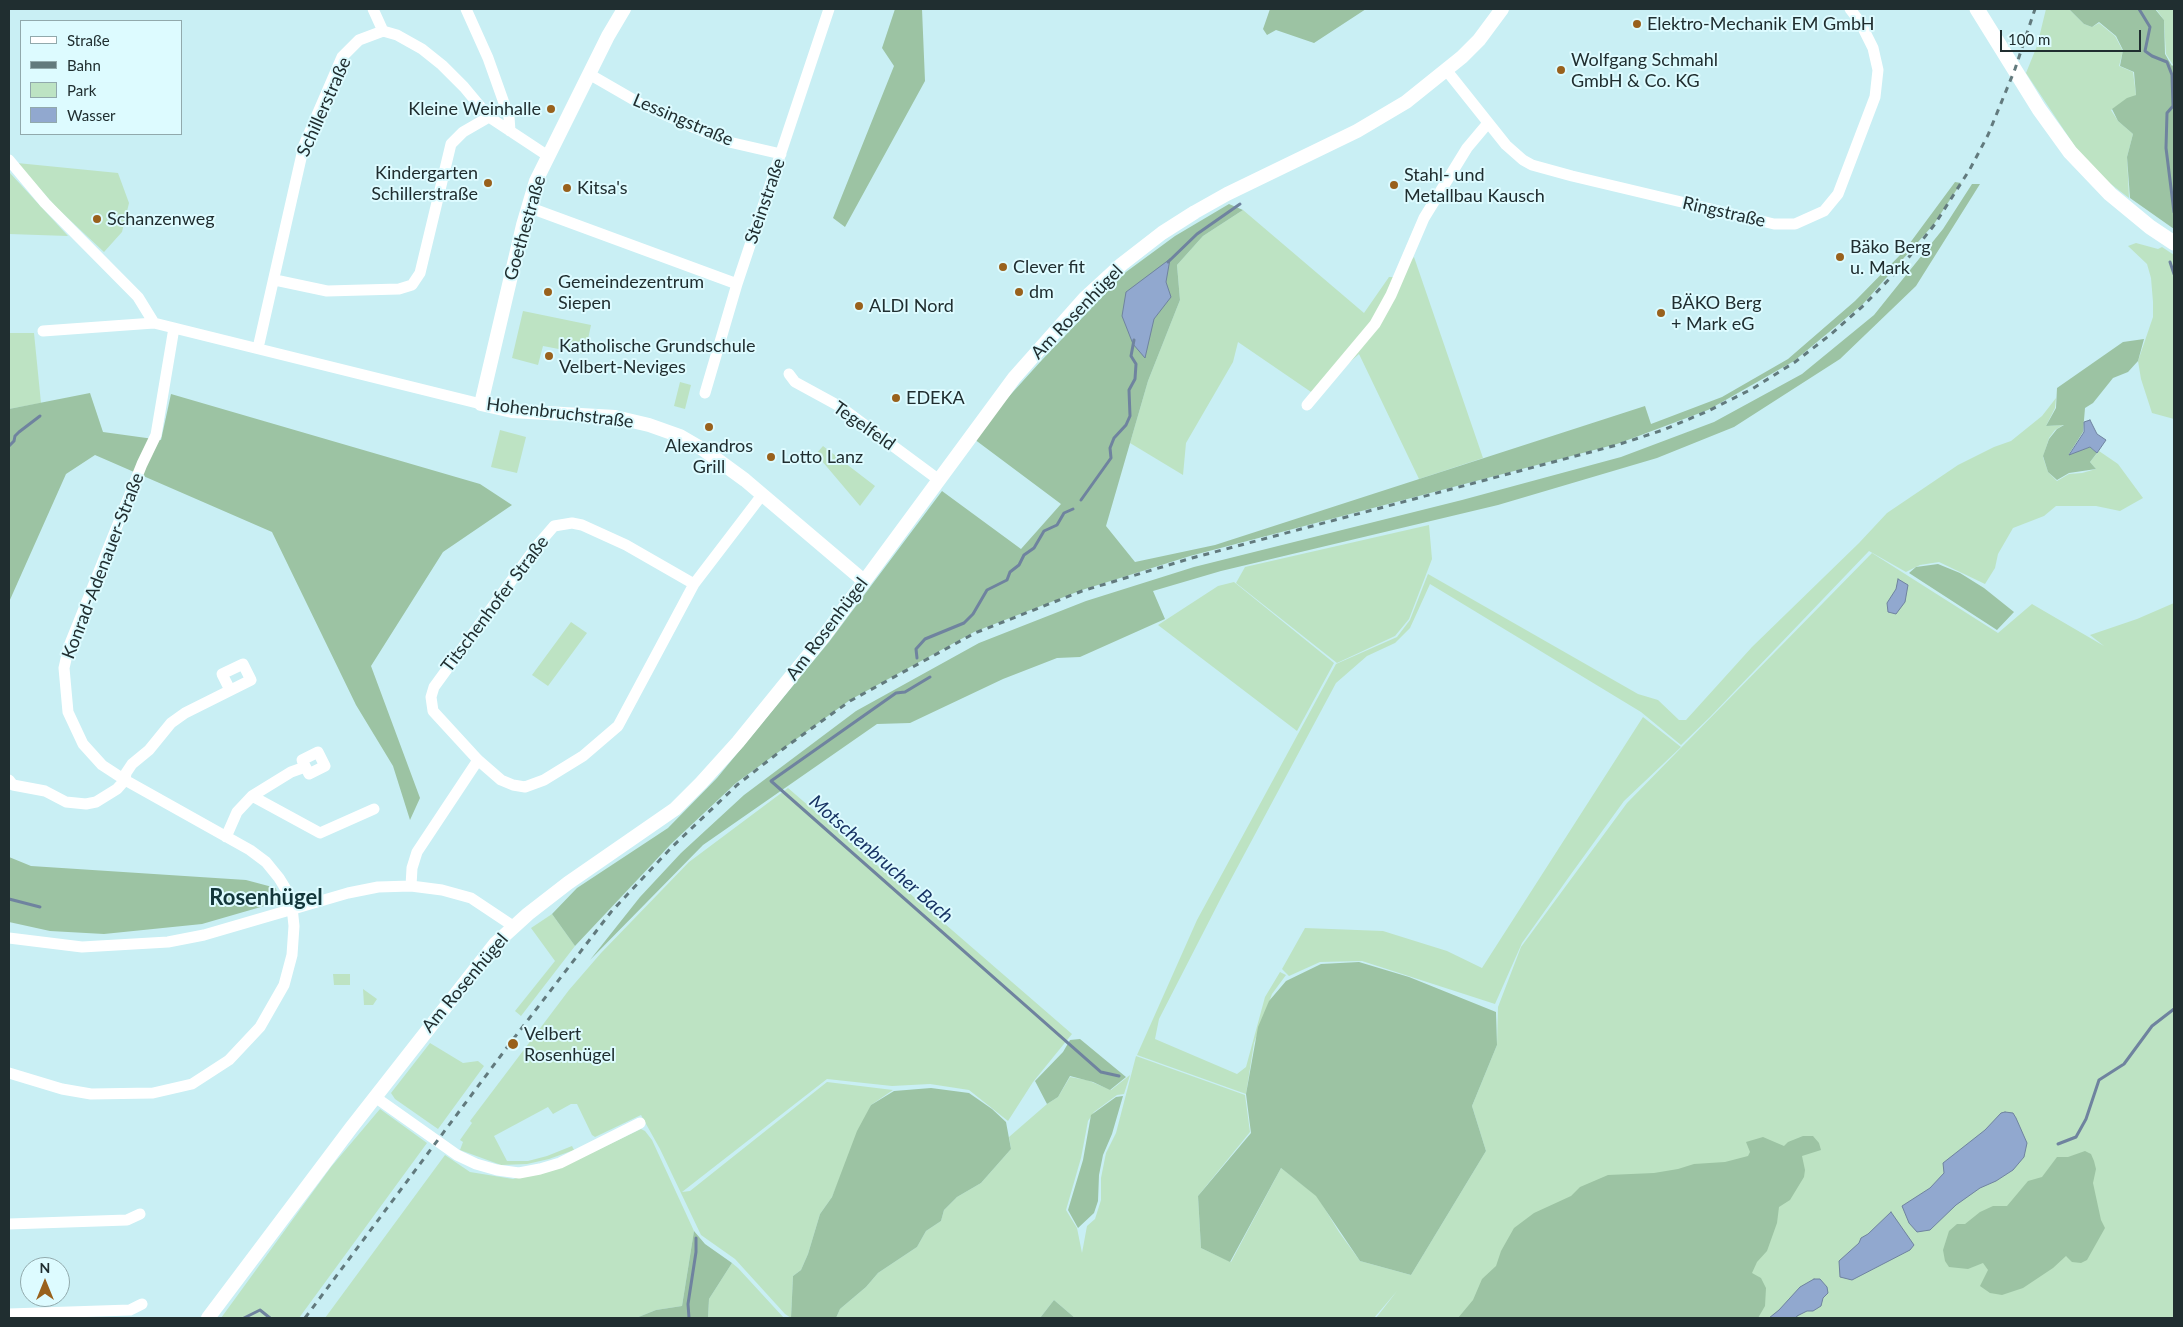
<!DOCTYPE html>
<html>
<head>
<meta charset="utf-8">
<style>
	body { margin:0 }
	#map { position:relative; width:2183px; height:1327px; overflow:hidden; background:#c9eff4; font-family:Lato,sans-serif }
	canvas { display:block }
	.frame { position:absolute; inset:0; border:10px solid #202e30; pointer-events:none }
	.legend { position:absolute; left:20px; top:20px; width:162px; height:115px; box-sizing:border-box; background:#ddfbff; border:1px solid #91a9ac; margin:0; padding:6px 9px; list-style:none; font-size:15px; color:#202e30 }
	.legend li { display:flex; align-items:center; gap:10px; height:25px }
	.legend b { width:25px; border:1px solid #91a9ac }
	.north { position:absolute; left:20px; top:1257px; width:50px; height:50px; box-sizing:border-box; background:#ddfbff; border:1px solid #91a9ac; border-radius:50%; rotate:0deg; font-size:14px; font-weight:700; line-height:20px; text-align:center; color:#202e30 }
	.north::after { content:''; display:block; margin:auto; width:18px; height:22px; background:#99611c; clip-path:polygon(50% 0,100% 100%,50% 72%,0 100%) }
	.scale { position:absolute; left:2000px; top:30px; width:141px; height:22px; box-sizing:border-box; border:2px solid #202e30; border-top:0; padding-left:6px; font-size:15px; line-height:18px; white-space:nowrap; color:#202e30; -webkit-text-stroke:4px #ddfbff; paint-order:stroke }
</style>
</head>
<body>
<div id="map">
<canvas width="2183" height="1327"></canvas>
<div class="frame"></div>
<ul class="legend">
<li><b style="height:6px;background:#fff"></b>Straße</li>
<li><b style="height:6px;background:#627a7d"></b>Bahn</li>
<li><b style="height:14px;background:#bde3c3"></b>Park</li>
<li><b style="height:14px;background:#91a8cf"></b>Wasser</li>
</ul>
<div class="north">N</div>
<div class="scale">100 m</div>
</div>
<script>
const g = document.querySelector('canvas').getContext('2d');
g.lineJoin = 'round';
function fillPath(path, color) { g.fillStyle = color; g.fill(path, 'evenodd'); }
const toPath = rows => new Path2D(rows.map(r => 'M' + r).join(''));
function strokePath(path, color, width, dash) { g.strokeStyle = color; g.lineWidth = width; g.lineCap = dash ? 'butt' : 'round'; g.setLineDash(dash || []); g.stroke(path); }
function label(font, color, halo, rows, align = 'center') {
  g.font = font + ' Lato,sans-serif'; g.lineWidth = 4; g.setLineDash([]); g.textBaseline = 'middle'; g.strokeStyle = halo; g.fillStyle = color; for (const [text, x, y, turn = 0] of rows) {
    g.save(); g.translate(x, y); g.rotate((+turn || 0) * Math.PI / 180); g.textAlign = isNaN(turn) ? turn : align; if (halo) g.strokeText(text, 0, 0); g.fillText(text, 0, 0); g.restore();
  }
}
fillPath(toPath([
	[2046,9,2069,9,2084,24,2092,27,2099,23,2115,36,2123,51,2119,66,2133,72,2136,95,2111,110,2118,121,2133,134,2127,157,2129,198,2103,178,2076,148,2026,73,2037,46],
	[2156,9,2174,9,2174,63,2173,65,2166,54,2164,20],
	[17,163,118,173,129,203,122,232,104,252,56,207],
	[9,173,10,173,68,236,9,234],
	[1243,210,1364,313,1389,277,1394,277,1414,257,1483,458,1419,479,1359,354,1314,394,1238,342,1233,362,1186,443,1183,475,1130,443,1148,381,1180,300,1177,265,1203,236],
	[2136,243,2158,249,2162,247,2174,255,2174,419,2152,413,2141,379,2138,361,2153,317,2153,302,2151,278,2147,264,2128,246],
	[523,311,591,325,585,354,543,346,538,365,512,358],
	[9,333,34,333,41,403,9,409],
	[680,382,691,385,685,409,674,406],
	[2056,398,2055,408,2046,426,2063,425,2055,430,2049,438,2043,457,2048,472,2057,481,2069,474,2082,473,2096,469,2090,462,2099,451,2118,464,2143,498,2120,511,2096,506,2056,506,2044,516,2013,528,1998,554,1995,568,1985,584,1939,562,1920,565,1906,572,1869,551,1710,717,1681,745,1641,712,1430,584,1410,628,1395,643,1367,656,1336,683,1222,896,1159,1019,1155,1039,1237,1074,1246,1067,1265,997,1280,972,1286,975,1272,994,1254,1043,1246,1094,1137,1055,1197,920,1336,664,1397,637,1410,620,1428,574,1638,694,1658,700,1679,720,1686,720,1752,647,1859,543,1887,513,1958,465,1994,447,2011,441,2042,416],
	[500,430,526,437,517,473,491,467],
	[823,446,875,486,860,506,816,454],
	[1429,525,1432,559,1409,619,1395,636,1337,663,1236,583,1245,567],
	[1872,553,1998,633,2032,604,2104,646,2090,635,2137,619,2174,603,2174,1318,1376,1318,1397,1291,1374,1318,1075,1318,1054,1300,1040,1318,836,1318,840,1309,866,1287,878,1273,917,1247,926,1231,941,1221,944,1210,957,1197,981,1183,1011,1149,1009,1137,1047,1104,1058,1097,1070,1077,1087,1080,1111,1090,1130,1075,1124,1094,1117,1095,1094,1112,1088,1121,1081,1158,1066,1210,1077,1228,1082,1253,1087,1226,1095,1219,1101,1200,1101,1178,1106,1153,1116,1133,1136,1056,1245,1095,1250,1132,1198,1196,1201,1248,1231,1262,1281,1168,1317,1196,1339,1232,1360,1261,1411,1275,1486,1151,1472,1106,1497,1045,1498,1007,1521,947,1627,803],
	[1234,582,1334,663,1297,731,1158,625,1218,586],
	[571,622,587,633,548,686,532,675],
	[1643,717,1681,747,1624,801,1571,874,1522,943,1495,1004,1362,961,1320,962,1289,976,1282,969,1305,928,1383,931,1447,951,1482,968],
	[788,788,1072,1034,1033,1082,1008,1121,969,1090,930,1084,892,1086,827,1079,682,1192,690,1191,827,1082,893,1090,871,1105,832,1197,820,1214,808,1254,801,1270,793,1276,791,1318,785,1314,735,1259,701,1235,660,1149,641,1115,595,1137,592,1135,577,1104,571,1104,553,1114,548,1107,494,1136,507,1161,528,1161,547,1156,572,1146,574,1150,549,1159,527,1164,501,1165,460,1150,463,1142,460,1140,472,1123,470,1121,569,990,601,953,689,862],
	[552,914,575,946,521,1016,515,1011,555,961,531,928],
	[333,974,350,974,350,985,334,985],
	[363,989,377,999,373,1005,364,1005],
	[430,1043,463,1063,478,1061,484,1066,438,1129,395,1099,391,1093],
	[380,1109,427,1143,299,1318,221,1318,331,1167],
	[641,1129,645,1131,652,1140,694,1231,682,1306,656,1310,636,1318,325,1318,445,1155,470,1172,513,1179,573,1162],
	[732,1263,738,1268,784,1318,708,1318,709,1299]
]), '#bde3c3');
fillPath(toPath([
	[895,9,922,9,925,81,845,227,833,218,894,66,882,48],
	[1270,9,1366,9,1314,43,1276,30,1267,35,1263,29],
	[2069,9,2155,9,2164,20,2165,54,2172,66,2174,64,2174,229,2130,198,2127,157,2133,134,2118,121,2112,109,2127,98,2136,95,2134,72,2120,66,2123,50,2116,36,2099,22,2092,27,2084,24],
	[1955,182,1961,183,1934,224,1863,304,1794,361,1708,410,1617,444,1190,556,1082,590,974,632,850,700,736,783,671,844,575,946,552,914,577,888,668,828,717,778,829,642,942,491,1021,549,1061,504,974,439,984,424,1041,361,1126,272,1175,236,1229,204,1243,210,1203,236,1177,265,1180,300,1148,381,1106,526,1135,562,1215,545,1645,406,1651,424,1722,397,1788,359,1855,301,1904,251],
	[1972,184,1980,184,1916,286,1840,359,1734,427,1657,458,1498,505,1221,571,1153,591,1165,619,1080,657,1057,658,1003,679,910,723,877,724,703,845,590,960,640,897,681,853,744,795,856,711,979,643,1086,601,1194,567,1462,500,1621,457,1714,422,1802,374,1874,315,1943,229],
	[2144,339,2138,361,2128,372,2113,378,2093,403,2085,408,2083,432,2069,454,2090,447,2097,453,2090,462,2096,469,2069,473,2057,480,2048,472,2043,456,2049,439,2057,429,2064,425,2046,426,2056,408,2057,388,2123,342],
	[90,393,103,432,161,440,171,394,480,484,512,505,443,552,371,666,420,798,410,820,393,766,356,705,272,532,95,455,66,474,9,602,9,409],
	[1938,564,1960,573,1984,588,2014,612,1997,630,1909,573,1916,567],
	[9,857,31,866,246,880,276,888,278,902,202,924,104,934,50,931,9,922],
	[1359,962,1409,977,1496,1012,1497,1045,1472,1106,1486,1151,1411,1275,1360,1261,1316,1196,1281,1168,1230,1262,1201,1248,1198,1196,1251,1133,1246,1094,1258,1027,1269,1001,1286,981,1321,964],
	[1080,1039,1126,1077,1110,1090,1093,1082,1070,1076,1058,1097,1047,1104,1035,1081,1063,1052,1070,1040],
	[931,1088,969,1093,992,1109,1006,1122,1011,1149,981,1183,957,1197,944,1210,941,1221,926,1231,917,1247,878,1273,866,1287,840,1309,836,1318,791,1318,793,1276,801,1270,808,1254,820,1214,832,1197,857,1131,871,1105,894,1091],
	[1123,1096,1112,1134,1103,1155,1099,1175,1098,1201,1094,1213,1078,1228,1068,1210,1083,1160,1091,1115,1116,1097],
	[1803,1136,1813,1136,1819,1143,1821,1150,1802,1156,1805,1170,1804,1177,1790,1200,1779,1207,1777,1223,1767,1251,1757,1262,1752,1273,1761,1278,1766,1288,1765,1306,1758,1318,1458,1318,1473,1300,1482,1279,1496,1266,1501,1251,1514,1228,1534,1213,1571,1196,1580,1187,1608,1175,1654,1173,1678,1169,1694,1164,1725,1162,1748,1156,1750,1152,1746,1142,1763,1137,1784,1146,1788,1142],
	[2085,1151,2091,1154,2094,1161,2096,1169,2093,1183,2101,1220,2105,1228,2087,1260,2081,1263,2072,1262,2066,1256,2053,1268,2023,1288,2002,1295,1990,1293,1980,1286,1988,1270,1983,1263,1968,1269,1949,1267,1945,1261,1943,1250,1949,1231,1957,1224,1965,1224,1980,1212,1993,1206,2007,1206,2028,1181,2042,1177,2057,1157,2068,1157],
	[694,1231,705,1244,732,1263,709,1299,708,1318,636,1318,656,1310,682,1306],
	[1054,1300,1075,1318,1040,1318]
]), '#9cc3a3');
const water = toPath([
	[1170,259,1166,282,1171,297,1154,319,1145,358,1133,344,1122,316,1126,292,1170,259],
	[2090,420,2097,434,2106,440,2097,453,2090,447,2069,455,2084,432,2084,422,2090,420],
	[1898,579,1908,585,1905,602,1896,614,1888,612,1887,603,1896,589,1898,579],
	[2005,1112,2013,1113,2016,1118,2027,1143,2024,1157,2013,1170,1996,1181,1980,1188,1956,1205,1930,1230,1917,1232,1909,1223,1902,1206,1930,1188,1944,1173,1943,1163,1985,1130,2001,1113,2005,1112],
	[1891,1212,1914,1245,1910,1250,1852,1280,1840,1277,1839,1261,1859,1243,1861,1238,1868,1234,1891,1212],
	[1814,1279,1820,1279,1827,1287,1828,1293,1823,1298,1821,1306,1813,1311,1807,1311,1797,1316,1796,1318,1769,1318,1779,1310,1800,1287,1814,1279]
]);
fillPath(water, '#91a8cf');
strokePath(water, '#6f839f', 1);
strokePath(toPath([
	[2139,9,2150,27,2145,51,2152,56,2167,62,2172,75,2173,106,2167,113,2166,148,2174,212],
	[1168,262,1197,234,1240,204],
	[2170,262,2174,274],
	[9,446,14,441,15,436,19,432,40,416],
	[1081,500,1111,458,1110,448,1114,438,1126,425,1130,416,1129,390,1135,379,1136,364,1131,356,1134,340],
	[917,658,916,649,925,639,964,623,973,614,987,590,1007,580,1010,572,1019,565,1024,555,1034,548,1044,531,1057,525,1064,513,1073,509],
	[930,677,905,692,896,693,771,781,1101,1072,1119,1076],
	[9,899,40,907],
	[2058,1144,2076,1137,2086,1119,2099,1080,2124,1064,2152,1026,2174,1009],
	[244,1318,260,1310,270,1318],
	[689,1318,688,1304,696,1252,696,1238]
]), '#6f839f', 3);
strokePath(toPath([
	[373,9,383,31],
	[466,9,488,58,509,117,510,131],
	[1447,71,1506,145,1523,160,1532,165,1572,176,1774,224,1795,224,1824,211,1838,194,1875,97,1878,70,1873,48,1860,22,1850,9],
	[589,74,641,104,690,126,729,142,781,154],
	[9,160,45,203,138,297,154,323,481,404],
	[528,207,737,284],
	[275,280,327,291,399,289,412,285,420,273,451,144,463,132,489,117],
	[43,331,154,323],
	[258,348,304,145,342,57,359,40,383,31,397,35,422,49,442,65,464,87,489,117,548,156],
	[789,374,795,382,839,406,939,480],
	[705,393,737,284,829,9],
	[1307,405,1375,324,1391,295,1424,218,1467,148,1488,123],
	[694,584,626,545,582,525,572,523,554,526,536,547,434,687,431,697,433,711,478,760,501,780,513,785,525,787,544,780,583,756,618,726,694,584,762,495],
	[318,752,325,766,309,774,302,760,318,752],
	[9,780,13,785,45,791,66,802,86,804,96,802,117,789,125,780,126,773,132,764,149,750,171,723,185,713,251,680,243,664,222,674,230,690],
	[252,796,320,833,374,809],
	[226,837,237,812,252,796,291,772,305,767],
	[411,886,412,868,417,852,478,760],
	[9,938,82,947,168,942,204,935,348,893,378,887,411,886,442,890,471,898,513,926],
	[9,1073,62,1089,91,1094,153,1093,192,1084,229,1060,260,1027,284,985,292,955,294,926,292,907,287,891,279,878,266,862,250,850,125,780,102,765,83,744,68,712,64,668,69,646,142,464,156,435,174,328],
	[375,1097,457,1155,476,1164,497,1170,519,1173,540,1169,560,1163,640,1123],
	[9,1224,127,1220,140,1214],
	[9,1314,130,1310,142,1304]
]), '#fff', 11);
strokePath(toPath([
	[624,9,608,36,536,181,523,225,481,404,512,411,615,417,649,425,680,436,704,450,745,480,864,581],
	[208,1318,351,1128,495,944,528,914,568,883,675,809,701,783,738,742,824,636,1014,378,1085,298,1122,264,1162,233,1195,212,1227,194,1357,131,1406,102,1462,57,1479,40,1502,9]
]), '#fff', 14);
strokePath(toPath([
	[1977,9,2039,109,2070,152,2110,194,2150,227,2174,243]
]), '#fff', 15);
strokePath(toPath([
	[305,1318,511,1042,611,912,672,847,737,785,787,746,850,701,975,633,1082,591,1192,558,1617,445,1663,430,1708,411,1752,389,1795,362,1830,335,1864,305,1901,267,1935,224,1970,169,1988,135,2015,69,2035,9]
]), '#627a7d', 3, [6, 6]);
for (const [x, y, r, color] of [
	[1637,24,5,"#99611c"],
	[1561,70,5,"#99611c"],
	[551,109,5,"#99611c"],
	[488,183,5,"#99611c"],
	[1394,185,5,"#99611c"],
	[567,188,5,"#99611c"],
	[97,219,5,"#99611c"],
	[1840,257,5,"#99611c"],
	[1003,267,5,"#99611c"],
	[548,292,5,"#99611c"],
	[1019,292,5,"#99611c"],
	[859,306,5,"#99611c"],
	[1661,313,5,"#99611c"],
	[549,356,5,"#99611c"],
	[896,398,5,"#99611c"],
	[709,427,5,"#99611c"],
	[771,457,5,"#99611c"],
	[513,1044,6,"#99611c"]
]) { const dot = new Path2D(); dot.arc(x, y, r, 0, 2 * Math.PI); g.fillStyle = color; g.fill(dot); strokePath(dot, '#ddfbff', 2); }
label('18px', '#202e30', '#ddfbff', [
	["Elektro-Mechanik EM GmbH",1647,24],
	["Wolfgang Schmahl",1571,60],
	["GmbH & Co. KG",1571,81],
	["Kleine Weinhalle",541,109,"right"],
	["Kindergarten",478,173,"right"],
	["Schillerstraße",478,194,"right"],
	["Stahl- und",1404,175],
	["Metallbau Kausch",1404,196],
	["Kitsa's",577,188],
	["Schanzenweg",107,219],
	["Bäko Berg",1850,247],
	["u. Mark",1850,268],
	["Clever fit",1013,267],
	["Gemeindezentrum",558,282],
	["Siepen",558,303],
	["dm",1029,292],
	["BÄKO Berg",1671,303],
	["+ Mark eG",1671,324],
	["ALDI Nord",869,306],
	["Katholische Grundschule",559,346],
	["Velbert-Neviges",559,367],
	["EDEKA",906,398],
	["Alexandros",709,446,"center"],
	["Grill",709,467,"center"],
	["Lotto Lanz",781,457],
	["Velbert",524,1034],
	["Rosenhügel",524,1055]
], 'left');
label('18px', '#202e30', '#ddfbff', [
	["Schillerstraße",324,107,-66],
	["Lessingstraße",683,120,23],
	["Steinstraße",765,201,-71],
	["Ringstraße",1724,212,13],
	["Goethestraße",525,228,-74],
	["Am Rosenhügel",1077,312,-46],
	["Hohenbruchstraße",560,413,7],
	["Tegelfeld",864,426,35],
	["Konrad-Adenauer-Straße",103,566,-69],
	["Titschenhofer Straße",495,604,-53],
	["Am Rosenhügel",827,629,-53],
	["Am Rosenhügel",465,983,-50]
]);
label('italic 19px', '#173364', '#ddfbff', [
	["Motschenbrucher Bach",881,859,41]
]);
label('bold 22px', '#13363a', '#ddfbff', [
	["Rosenhügel",266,898]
]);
</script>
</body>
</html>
